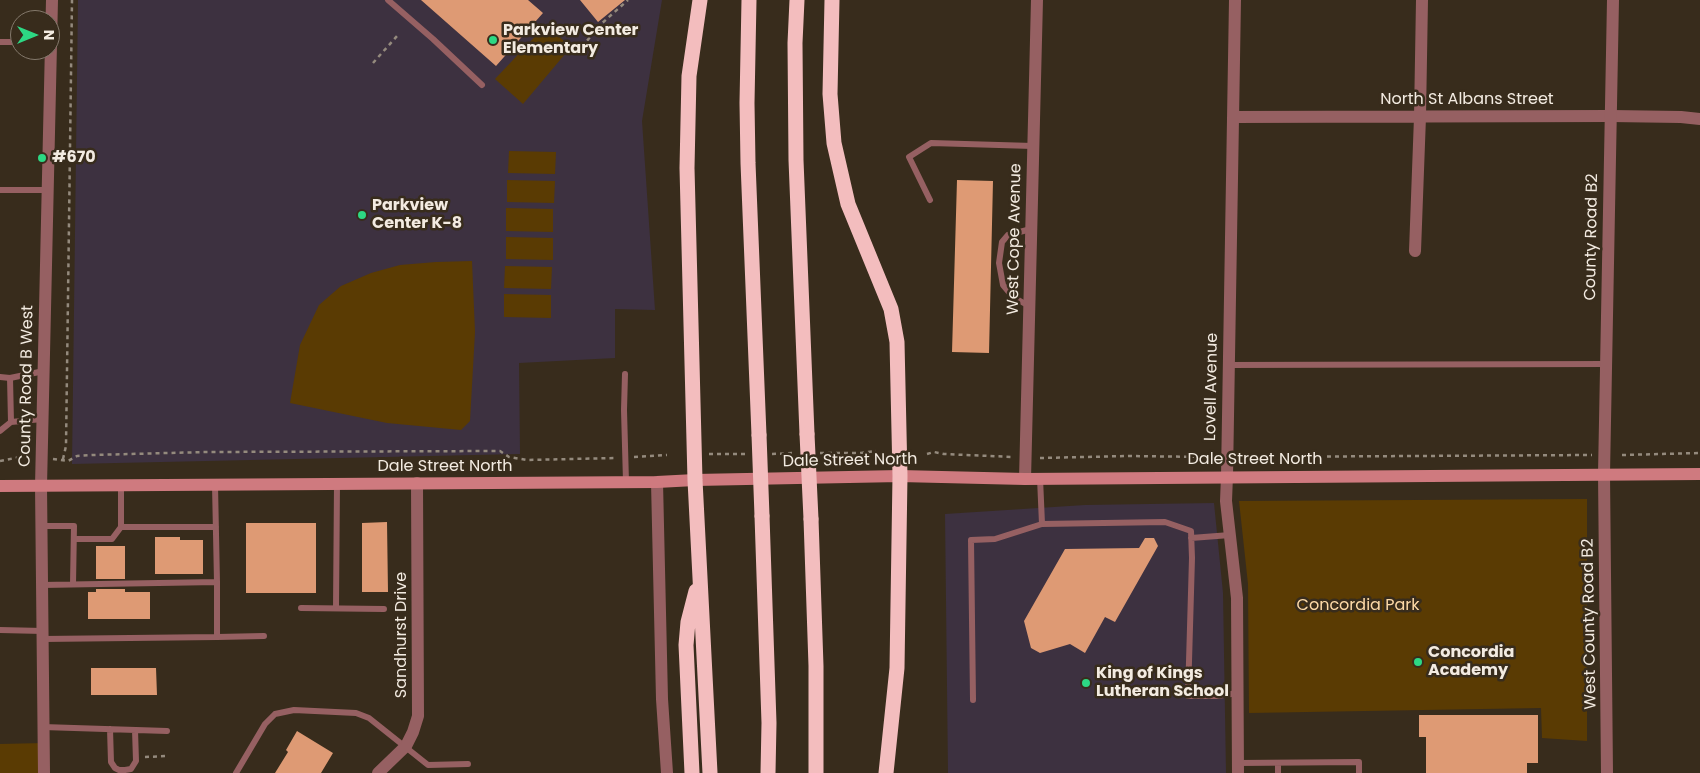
<!DOCTYPE html>
<html>
<head>
<meta charset="utf-8">
<style>
	body { margin:0 }
	#map { position:relative; width:1700px; height:773px; overflow:hidden; background:#382c1c; font-family:Poppins,sans-serif }
	canvas { display:block }
	.north { position:absolute; left:10px; top:10px; width:50px; height:50px; box-sizing:border-box; background:#382c1c; border:1px solid #83786b; border-radius:50%; rotate:90deg; font-size:14px; font-weight:700; line-height:20px; text-align:center; color:#f3ebe1 }
	.north::after { content:''; display:block; margin:auto; width:18px; height:22px; background:#2dd884; clip-path:polygon(50% 0,100% 100%,50% 72%,0 100%) }
</style>
</head>
<body>
<div id="map">
<canvas width="1700" height="773"></canvas>
<div class="north">N</div>
</div>
<script>
const g = document.querySelector('canvas').getContext('2d');
g.lineJoin = 'round';
function fillPath(path, color) { g.fillStyle = color; g.fill(path, 'evenodd'); }
const toPath = rows => new Path2D(rows.map(r => 'M' + r).join(''));
function strokePath(path, color, width, dash) { g.strokeStyle = color; g.lineWidth = width; g.lineCap = dash ? 'butt' : 'round'; g.setLineDash(dash || []); g.stroke(path); }
function label(font, color, halo, rows, align = 'center') {
  g.font = font + ' Poppins,sans-serif'; g.lineWidth = 5; g.setLineDash([]); g.textBaseline = 'middle'; g.strokeStyle = halo; g.fillStyle = color; for (const [text, x, y, turn = 0] of rows) {
    g.save(); g.translate(x, y); g.rotate((+turn || 0) * Math.PI / 180); g.textAlign = isNaN(turn) ? turn : align; if (halo) g.strokeText(text, 0, 0); g.fillText(text, 0, 0); g.restore();
  }
}
fillPath(toPath([
	[78,0,662,0,642,121,655,310,615,309,615,358,519,363,520,454,72,464],
	[1214,503,1223,593,1226,773,948,773,945,514,1085,505]
]), '#3d3140');
fillPath(toPath([
	[546,25,571,47,523,104,495,79],
	[509,151,556,152,555,174,508,173],
	[507,180,555,181,554,203,507,202],
	[506,208,553,209,553,232,506,231],
	[506,237,553,238,553,260,506,259],
	[472,261,475,332,470,421,461,430,387,423,290,403,300,345,319,305,341,286,371,273,400,265,436,262],
	[505,266,552,267,551,289,504,288],
	[504,294,551,295,551,318,504,317],
	[1587,499,1587,741,1542,738,1541,708,1249,713,1248,584,1239,501],
	[44,743,44,773,0,773,0,744]
]), '#5a3b03');
fillPath(toPath([
	[421,0,528,0,543,13,496,66],
	[580,0,625,0,598,22],
	[957,180,993,181,989,353,952,352],
	[387,522,388,592,362,592,362,523],
	[246,523,316,523,316,593,246,593],
	[155,537,180,537,180,540,203,540,203,574,155,574],
	[1145,538,1154,538,1158,546,1115,622,1105,617,1085,653,1070,644,1040,653,1031,648,1024,621,1065,549,1139,548],
	[96,546,125,546,125,579,96,579],
	[96,589,125,589,125,592,150,592,150,619,88,619,88,592,96,592],
	[91,668,156,668,157,695,91,695],
	[1419,715,1538,715,1538,763,1527,763,1527,773,1426,773,1426,737,1419,737],
	[297,731,333,753,321,773,275,773,288,752,286,750]
]), '#de9a74');
strokePath(toPath([
	[577,53,600,25,628,0],
	[373,63,397,36],
	[820,453,861,453,876,451],
	[709,454,747,454],
	[772,454,794,453],
	[927,454,934,452,944,454,1013,457],
	[1622,455,1700,453],
	[634,457,667,455],
	[1239,457,1592,455],
	[1040,458,1128,456,1211,457],
	[53,459,68,461,77,456,92,455,206,452,500,451,509,457,527,460,616,458],
	[63,459,66,446,72,0],
	[0,461,20,457,30,457],
	[145,757,167,756]
]), '#948a7d', 2.5, [4, 4]);
strokePath(toPath([
	[388,0,433,39,482,85],
	[0,42,20,42],
	[0,190,48,190],
	[930,200,909,157,931,143,1033,146],
	[1029,306,1013,297,1003,285,999,263,1002,242,1008,235,1031,229],
	[1228,365,1606,364],
	[625,374,624,410,626,482],
	[0,377,10,378,44,371],
	[10,378,11,422],
	[0,431,11,422,42,419],
	[1040,478,1042,524],
	[121,485,121,527,216,527],
	[42,526,74,526,73,584],
	[1191,538,1230,535],
	[74,539,112,539,121,527],
	[42,585,217,582,215,485],
	[301,608,384,609],
	[336,608,337,484],
	[0,630,43,631],
	[217,637,264,636],
	[43,639,217,637,217,582],
	[973,700,971,540,995,539,1042,524,1165,522,1191,531,1192,558,1188,696,1217,696,1238,693],
	[43,727,167,731],
	[110,729,111,762,115,768,119,770,125,770,131,769,136,761,135,730],
	[1238,763,1359,762,1359,773],
	[1278,763,1278,773],
	[236,773,265,724,275,714,294,710,356,713,369,718,428,765,468,764]
]), '#966062', 6);
strokePath(toPath([
	[1233,117,1611,116,1681,117,1700,119],
	[1415,251,1420,117,1422,0],
	[1227,476,1235,0],
	[1025,479,1037,0],
	[657,482,662,699,667,773],
	[378,773,406,746,413,732,418,716,417,483]
]), '#966062', 12);
strokePath(toPath([
	[1227,476,1226,501,1237,598,1238,773],
	[44,773,41,486,52,0],
	[1607,773,1604,474,1613,0]
]), '#966062', 12);
strokePath(toPath([
	[0,486,657,482,695,480,900,476,1025,479,1700,474]
]), '#cf7a7f', 12);
strokePath(toPath([
	[700,0,689,76,687,168,695,480,710,773],
	[749,0,747,103,748,163,759,435],
	[797,0,795,43,796,160,807,434],
	[832,0,830,94,834,143,848,204,891,309,897,342,900,476,897,668,886,773],
	[762,516,769,723,768,773],
	[811,519,816,666,816,773],
	[692,773,686,645,688,622,696,591]
]), '#f3bdbe', 15);
strokePath(toPath([
	[807,434,811,519],
	[759,435,762,516]
]), '#f3bdbe', 15);
for (const [x, y, r, color] of [
	[493,40,5,"#2dd884"],
	[42,158,5,"#2dd884"],
	[362,215,5,"#2dd884"],
	[1418,662,5,"#2dd884"],
	[1086,683,5,"#2dd884"]
]) { const dot = new Path2D(); dot.arc(x, y, r, 0, 2 * Math.PI); g.fillStyle = color; g.fill(dot); strokePath(dot, '#382c1c', 2); }
label('bold 16px', '#f3ebe1', '#382c1c', [
	["Parkview Center",503,31],
	["Elementary",503,49],
	["#670",52,158],
	["Parkview",372,206],
	["Center K-8",372,224],
	["Concordia",1428,653],
	["Academy",1428,671],
	["King of Kings",1096,674],
	["Lutheran School",1096,692]
], 'left');
label('16px', '#f3ebe1', '#382c1c', [
	["North St Albans Street",1467,100],
	["County Road B2",1592,237,-89],
	["West Cope Avenue",1015,239,-89],
	["County Road B West",27,386,-89],
	["Lovell Avenue",1212,387,-89],
	["Dale Street North",1255,460],
	["Dale Street North",850,461,-1],
	["Dale Street North",445,467],
	["West County Road B2",1590,624,-91],
	["Sandhurst Drive",402,635,-90]
]);
label('16px', '#fedaa7', '#382c1c', [
	["Concordia Park",1358,606]
]);
</script>
</body>
</html>
